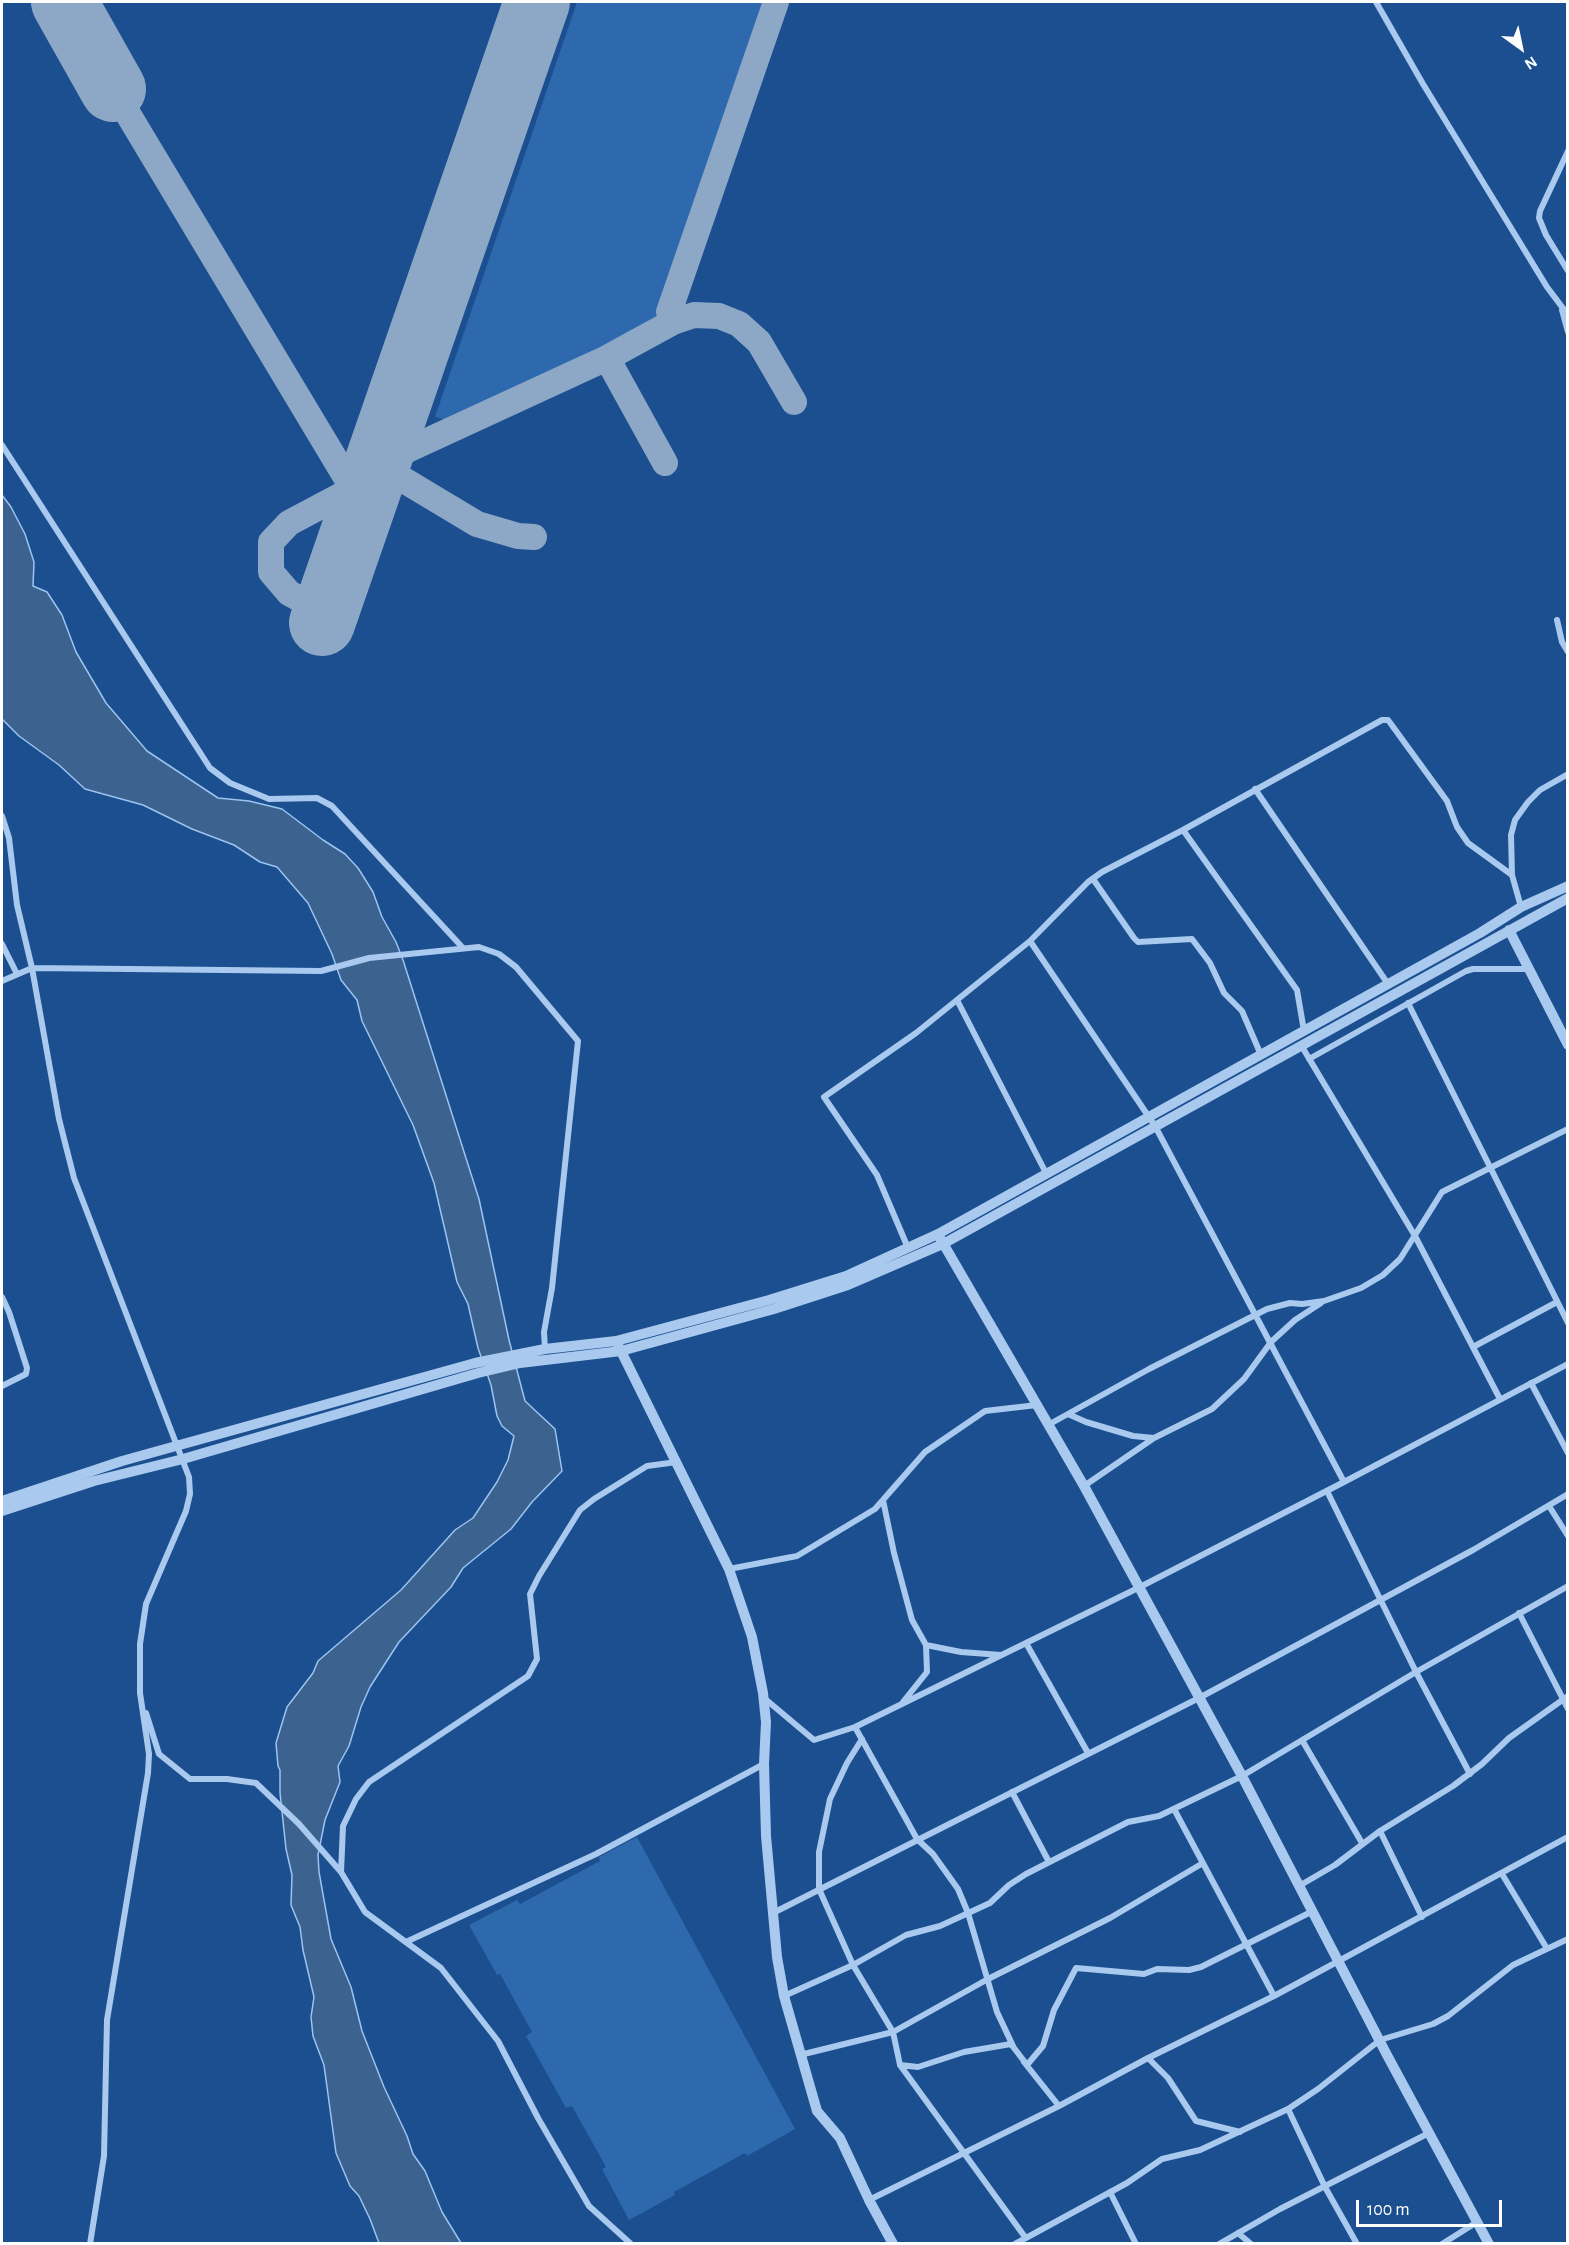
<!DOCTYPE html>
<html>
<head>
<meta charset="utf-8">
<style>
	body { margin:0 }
	#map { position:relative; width:1569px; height:2245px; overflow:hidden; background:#1b4f8f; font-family:"Alegreya Sans",sans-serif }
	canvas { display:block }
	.frame { position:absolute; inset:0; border:3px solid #fff; pointer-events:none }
	.north { position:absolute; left:1491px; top:18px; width:60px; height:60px; -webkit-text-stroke:4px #1b4f8f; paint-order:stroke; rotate:147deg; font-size:16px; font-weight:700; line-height:24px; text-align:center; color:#fff }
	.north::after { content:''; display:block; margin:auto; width:21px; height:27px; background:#fff; clip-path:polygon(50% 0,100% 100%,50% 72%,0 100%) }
	.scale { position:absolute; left:1356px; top:2200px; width:146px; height:27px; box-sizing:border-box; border:3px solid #fff; border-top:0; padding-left:8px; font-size:18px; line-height:21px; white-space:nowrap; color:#fff; -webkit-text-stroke:4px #1b4f8f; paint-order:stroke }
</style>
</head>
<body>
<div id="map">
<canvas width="1569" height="2245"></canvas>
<div class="frame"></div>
<div class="north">N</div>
<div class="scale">100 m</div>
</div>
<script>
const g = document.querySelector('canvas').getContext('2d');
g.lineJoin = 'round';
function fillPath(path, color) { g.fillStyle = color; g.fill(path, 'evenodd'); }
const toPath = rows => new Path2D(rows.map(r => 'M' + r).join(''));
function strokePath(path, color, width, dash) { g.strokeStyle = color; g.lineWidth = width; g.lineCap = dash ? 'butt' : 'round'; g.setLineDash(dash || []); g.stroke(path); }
fillPath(toPath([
	[577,2,771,2,680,263,656,319,456,418,445,420,435,417],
	[637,1837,795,2129,747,2156,745,2153,674,2192,675,2195,629,2220,602,2169,606,2167,572,2106,566,2108,526,2036,532,2032,500,1974,497,1975,469,1925,517,1900,520,1904,600,1861,599,1857]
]), '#2e69ad');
const water = toPath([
	[2,495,11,507,25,534,34,562,33,586,47,592,62,615,76,652,106,703,147,751,218,798,249,801,282,809,323,840,345,854,358,868,373,892,382,917,396,942,403,960,479,1199,509,1340,525,1401,555,1429,562,1471,532,1502,511,1529,463,1568,451,1587,399,1642,370,1687,361,1707,349,1746,338,1766,340,1782,325,1820,318,1855,319,1872,331,1939,351,1987,362,2031,384,2087,407,2136,413,2154,425,2171,442,2212,461,2243,379,2243,370,2219,359,2196,350,2186,336,2153,324,2065,313,2036,311,2017,314,1997,303,1950,300,1927,291,1905,292,1875,286,1849,280,1793,280,1770,278,1766,276,1743,287,1707,313,1673,318,1661,401,1590,455,1530,473,1518,497,1482,508,1460,514,1436,502,1426,497,1416,491,1385,478,1348,468,1304,457,1282,434,1183,413,1125,362,1021,357,1000,341,980,332,954,308,903,277,867,260,862,234,845,192,829,143,805,85,789,59,765,19,736,2,719,2,495]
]);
fillPath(water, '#3c6290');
strokePath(water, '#9cc4f0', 1.5);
strokePath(toPath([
	[776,2,669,312,673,322,694,315,719,316,739,324,759,342,794,402],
	[113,89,353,489,362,508],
	[665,463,607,358,673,322],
	[377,464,477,524,518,536,534,537],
	[329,604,311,605,289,593,271,572,271,542,289,523,353,489,377,464,607,358]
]), '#8da7c7', 26);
strokePath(toPath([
	[64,2,113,89],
	[322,623,537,2]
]), '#8da7c7', 66);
strokePath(toPath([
	[1376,2,1423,84,1547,287,1568,315],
	[1568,151,1540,211,1539,218,1546,235,1568,271],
	[1562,310,1568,332],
	[2,445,210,768,230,783,269,799,317,798,332,806,463,948],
	[1557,620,1562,642,1568,652],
	[1255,789,1388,984],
	[2,816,9,838,17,905,32,968,59,1119,74,1178,189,1477,190,1494,186,1511,146,1604,140,1644,140,1693,149,1754,148,1773,107,2020,104,2156,90,2244],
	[1183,830,1297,990,1304,1031],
	[1093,879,1134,938,1138,942,1192,939,1210,963,1224,993,1242,1011,1261,1055],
	[1521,907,1512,875,1511,835,1515,820,1528,802,1540,790,1568,774],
	[1030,941,1155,1126,1344,1482],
	[2,944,17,974],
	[2,981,32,968,321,971,369,958,479,947,499,954,516,967,578,1041,552,1288,544,1332,545,1349],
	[957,1000,1047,1175],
	[1408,1003,1568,1323],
	[1301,1045,1415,1236,1500,1399],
	[1309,1059,1466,971,1473,969,1528,969],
	[908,1248,877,1175,824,1097,916,1033,1030,941,1088,882,1102,872,1183,830,1382,720,1388,720,1391,724,1447,801,1457,827,1468,843,1512,875],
	[2,1297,9,1312,27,1368,26,1374,2,1386],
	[1473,1347,1557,1302],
	[1531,1383,1568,1453],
	[1068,1414,1086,1422,1133,1436,1154,1438],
	[1048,1425,1149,1369,1267,1309,1290,1303,1302,1304,1324,1301,1361,1288,1383,1275,1400,1259,1442,1192,1568,1129],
	[1084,1486,1154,1438,1212,1409,1244,1379,1271,1342,1295,1320,1321,1303],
	[1327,1491,1416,1672,1470,1774],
	[883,1500,894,1553,912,1620,926,1645,961,1652,1001,1655],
	[1549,1506,1568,1536],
	[729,1569,797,1556,875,1509,925,1452,985,1411,1037,1405],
	[1519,1613,1568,1709],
	[1026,1643,1088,1753],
	[764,1698,814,1740,855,1727,1138,1588,1344,1482,1568,1364],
	[903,1702,927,1672,926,1645],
	[146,1713,159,1754,190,1779,227,1779,256,1783,299,1824,341,1872],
	[855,1727,917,1839,933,1854,958,1889,968,1913,997,2012,1013,2046],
	[862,1739,847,1763,830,1799,819,1852,819,1889,853,1965,893,2032,900,2065,1025,2237],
	[1302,1740,1362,1843],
	[1012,1792,1049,1862],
	[1174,1809,1274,1996],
	[1380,1831,1422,1917],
	[1502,1874,1546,1947],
	[1299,1886,1335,1865,1380,1831,1453,1786,1482,1764,1509,1738,1568,1696],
	[773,1913,1199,1698,1473,1550,1568,1494],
	[408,1941,596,1854,764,1764],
	[784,1996,853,1965,906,1935,940,1926,990,1903,1009,1885,1026,1874,1128,1822,1159,1816,1242,1776,1416,1672,1568,1586],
	[800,2055,893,2032,988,1979,1110,1918,1203,1863],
	[1148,2058,1168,2078,1196,2121,1240,2132],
	[1024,2062,1059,2106],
	[900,2065,918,2067,964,2052,1011,2044,1027,2065,1043,2046,1054,2010,1076,1968,1144,1974,1157,1969,1189,1970,1201,1967,1313,1911],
	[1288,2109,1325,2187,1357,2244],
	[1110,2192,1136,2244],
	[869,2200,1059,2106,1148,2058,1274,1996,1568,1837],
	[1238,2233,1251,2244],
	[631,2244,589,2206,538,2118,498,2041,441,1968,365,1912,341,1872,343,1826,356,1799,369,1782,528,1676,537,1659,530,1594,539,1576,580,1510,594,1499,647,1466,677,1462],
	[1015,2244,1127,2183,1162,2159,1200,2150,1288,2109,1318,2089,1380,2040,1433,2024,1448,2016,1513,1965,1568,1939],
	[1219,2244,1280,2209,1429,2133],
	[1442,2244,1477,2222]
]), '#a9c9ee', 6);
strokePath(toPath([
	[1509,930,1568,1045],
	[940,1238,1084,1486,1242,1776,1387,2055,1489,2244],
	[618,1345,729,1569,752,1637,763,1693,766,1722,764,1764,766,1836,777,1957,784,1996,817,2111,840,2138,869,2200,893,2244],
	[2,1501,122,1461,475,1363,545,1349,616,1341,769,1300,846,1276,938,1234,1480,933,1521,907,1568,886],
	[2,1511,94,1481,183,1459,478,1373,520,1363,621,1351,774,1309,848,1285,943,1244,1568,898]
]), '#a9c9ee', 10);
</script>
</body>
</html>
